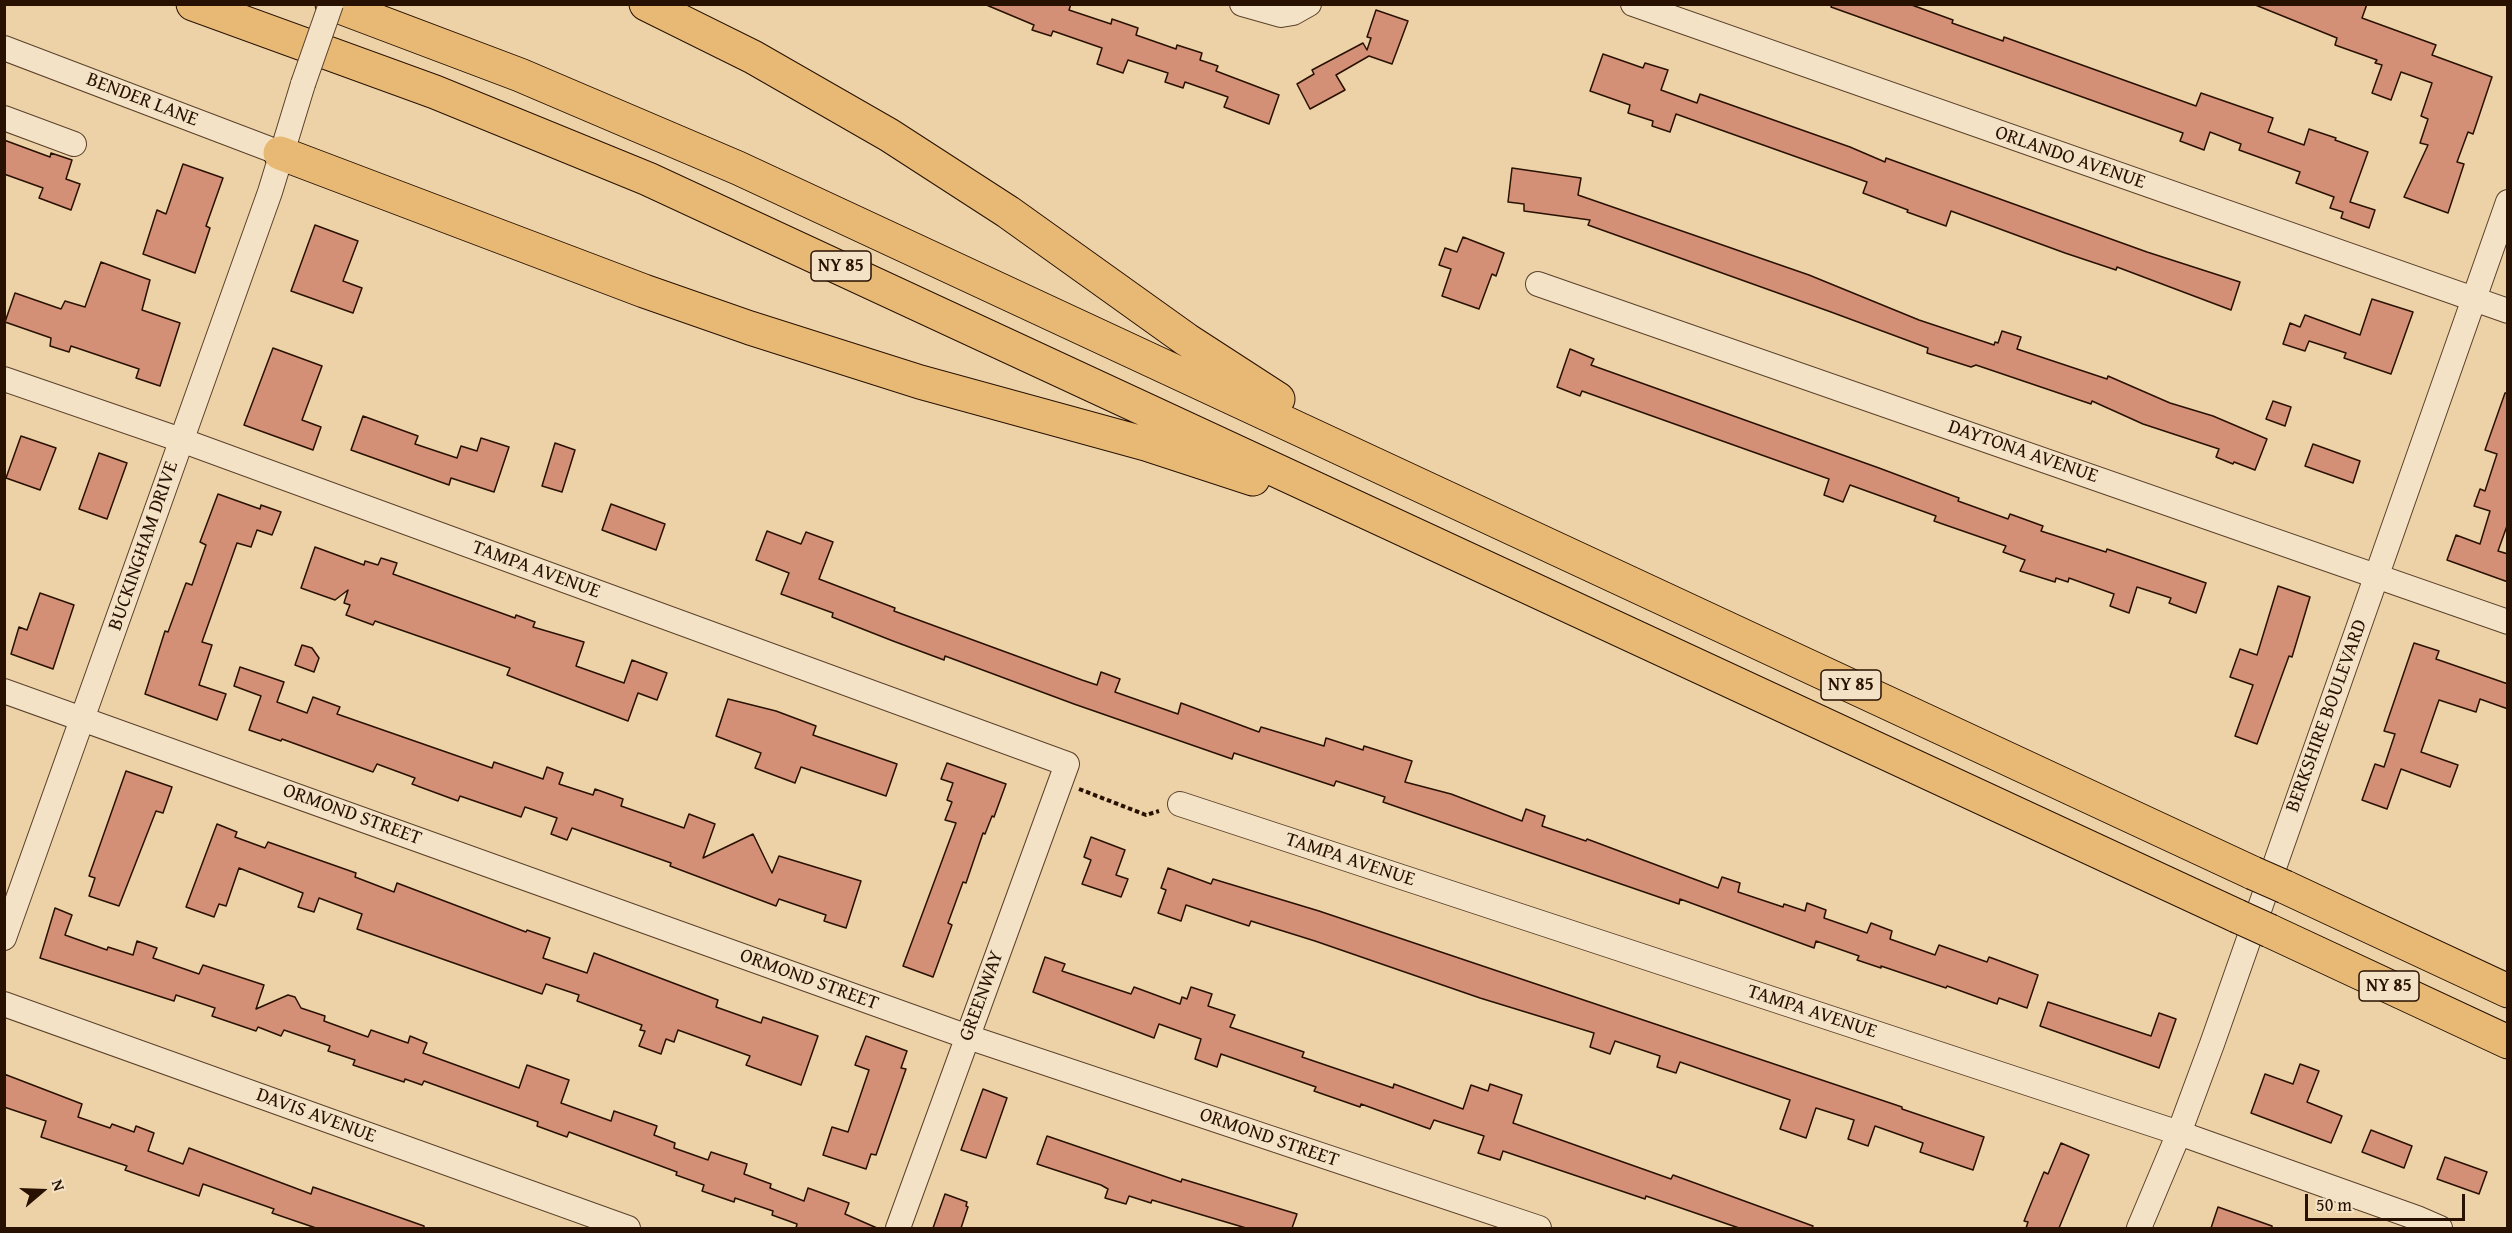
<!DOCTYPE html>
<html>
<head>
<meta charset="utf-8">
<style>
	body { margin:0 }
	#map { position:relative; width:2512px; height:1233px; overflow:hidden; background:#eed2a7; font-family:"Gentium Book Plus",serif }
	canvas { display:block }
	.frame { position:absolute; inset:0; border:6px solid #281100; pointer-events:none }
	.north { position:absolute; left:12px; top:1161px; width:60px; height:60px; -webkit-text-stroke:4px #f4e2c6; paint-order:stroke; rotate:71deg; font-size:16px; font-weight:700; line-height:24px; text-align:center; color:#281100 }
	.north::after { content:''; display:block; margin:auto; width:21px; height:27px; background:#281100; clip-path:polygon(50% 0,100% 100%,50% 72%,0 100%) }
	.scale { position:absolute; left:2305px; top:1194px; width:160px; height:27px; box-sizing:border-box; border:3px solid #281100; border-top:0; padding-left:8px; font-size:18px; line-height:21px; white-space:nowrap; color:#281100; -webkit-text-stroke:4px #f4e2c6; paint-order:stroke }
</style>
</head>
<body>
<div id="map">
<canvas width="2512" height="1233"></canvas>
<div class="frame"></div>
<div class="north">N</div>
<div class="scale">50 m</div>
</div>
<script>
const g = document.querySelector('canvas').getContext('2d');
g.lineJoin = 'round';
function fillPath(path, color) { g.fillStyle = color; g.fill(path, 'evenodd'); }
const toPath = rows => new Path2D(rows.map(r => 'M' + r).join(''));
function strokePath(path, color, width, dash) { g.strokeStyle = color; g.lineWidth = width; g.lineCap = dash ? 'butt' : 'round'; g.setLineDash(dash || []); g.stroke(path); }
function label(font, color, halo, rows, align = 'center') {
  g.font = font + ' "Gentium Book Plus",serif'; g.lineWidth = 4.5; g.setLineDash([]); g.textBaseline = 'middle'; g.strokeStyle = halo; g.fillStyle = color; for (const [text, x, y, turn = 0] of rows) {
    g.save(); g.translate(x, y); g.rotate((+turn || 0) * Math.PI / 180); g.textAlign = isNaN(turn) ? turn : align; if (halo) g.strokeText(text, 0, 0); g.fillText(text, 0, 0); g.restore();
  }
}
const building = toPath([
	[984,4,1071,4,1069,10,1111,24,1112,19,1138,28,1136,35,1176,49,1177,45,1202,53,1200,60,1218,66,1216,71,1279,95,1269,124,1224,107,1228,97,1185,82,1183,88,1165,82,1168,73,1128,60,1123,73,1097,64,1102,48,1053,31,1051,36,1032,30,1034,25,984,4],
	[1832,4,1909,4,1953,20,1952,23,2003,41,2004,37,2196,106,2201,93,2273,118,2268,132,2304,145,2309,129,2336,138,2335,140,2368,152,2350,202,2375,210,2369,228,2341,218,2343,212,2330,208,2334,197,2296,183,2300,172,2239,150,2241,144,2210,132,2204,150,2180,141,2183,133,1831,7,1832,4],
	[2253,4,2367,4,2362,18,2436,45,2432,55,2492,77,2473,134,2468,132,2457,162,2464,164,2448,213,2404,197,2428,145,2420,143,2428,119,2421,116,2432,83,2401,72,2391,100,2372,93,2382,65,2375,63,2377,60,2335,45,2337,38,2253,4],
	[1376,10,1408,21,1392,64,1369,56,1336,75,1345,90,1310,109,1297,84,1314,74,1312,70,1363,43,1367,50,1371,38,1367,37,1376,10],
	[1603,54,1643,68,1645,63,1668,70,1661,90,1697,103,1700,94,1850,147,1885,162,1886,158,2147,252,2240,282,2231,310,2117,267,2116,270,2065,253,1951,211,1946,226,1907,212,1908,210,1863,193,1867,182,1676,114,1670,132,1652,126,1653,121,1628,113,1630,105,1590,91,1603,54],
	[4,140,50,157,51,153,72,160,66,179,80,184,71,210,39,198,43,188,4,174,4,140],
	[183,164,223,178,206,226,210,228,195,273,143,254,157,210,166,214,183,164],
	[1512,168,1581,178,1578,195,1809,275,1919,320,1994,345,1995,342,1998,343,2002,331,2021,337,2017,349,2107,379,2108,376,2170,403,2213,416,2267,439,2255,470,2234,462,2233,464,2216,457,2219,449,2143,424,2092,401,2091,404,1976,365,1971,367,1927,353,1928,348,1831,312,1588,225,1590,220,1524,211,1524,204,1508,202,1512,168],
	[315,225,358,241,343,281,362,288,353,313,291,291,315,225],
	[1463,237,1504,253,1496,276,1492,274,1479,309,1442,296,1451,269,1439,265,1445,248,1457,252,1463,237],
	[101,262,150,280,142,310,180,323,160,386,136,378,139,369,71,346,69,352,50,346,51,338,5,322,15,293,61,309,65,301,85,307,101,262],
	[2372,299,2413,312,2391,374,2344,358,2346,353,2309,341,2305,351,2283,344,2290,323,2300,327,2305,315,2360,335,2372,299],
	[273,348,322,366,302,420,321,427,313,450,244,425,273,348],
	[1570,349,1594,359,1591,365,1879,468,1959,498,1958,501,2008,519,2010,514,2043,526,2041,531,2106,552,2107,549,2206,583,2196,613,2169,603,2171,598,2137,587,2129,613,2110,606,2114,594,2069,578,2068,582,2056,578,2055,582,2020,571,2025,560,2003,552,2006,546,1934,521,1936,516,1850,485,1843,502,1824,495,1829,479,1582,391,1580,396,1557,387,1570,349],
	[2505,393,2508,393,2508,523,2498,551,2508,554,2508,582,2447,560,2456,535,2480,544,2490,511,2474,506,2480,489,2485,491,2497,454,2485,450,2505,393],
	[2273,401,2291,407,2285,426,2266,419,2273,401],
	[363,416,418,436,415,444,457,458,461,446,477,451,481,438,509,447,494,492,451,478,449,485,351,450,363,416],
	[21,436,56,448,40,490,6,478,21,436],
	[555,443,575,450,562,492,542,486,555,443],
	[2313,444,2360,461,2353,483,2305,466,2313,444],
	[99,453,127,463,107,519,79,509,99,453],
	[218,494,260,509,261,505,281,512,272,535,257,530,251,547,237,543,202,642,212,645,199,685,226,694,217,720,145,694,165,631,168,632,186,583,192,585,206,545,200,542,218,494],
	[611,504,665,524,656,550,602,530,611,504],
	[767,531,801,544,806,532,833,542,819,579,895,608,894,611,1082,680,1097,685,1101,672,1120,679,1115,692,1178,714,1181,703,1259,732,1261,727,1324,746,1326,738,1363,750,1364,746,1412,761,1405,782,1451,794,1522,821,1526,809,1545,816,1542,826,1586,841,1587,839,1718,888,1722,877,1740,883,1738,892,1783,907,1784,904,1805,911,1807,903,1826,910,1824,918,1867,933,1871,923,1892,931,1890,939,1935,955,1939,945,1987,962,1989,957,2038,975,2027,1008,1999,998,1997,1004,1947,986,1946,988,1881,966,1881,968,1857,960,1859,956,1816,941,1814,948,1680,899,1679,904,1383,802,1385,797,1336,781,1334,786,1234,753,1232,759,1074,704,945,656,944,660,893,641,832,617,833,613,781,594,789,573,756,560,767,531],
	[315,547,364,565,365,561,378,565,381,558,397,563,393,574,515,618,516,615,535,622,533,627,584,642,576,666,624,683,632,660,667,673,657,700,638,693,628,721,507,675,510,668,375,621,373,625,346,615,350,605,344,603,348,590,335,600,301,588,315,547],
	[2278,586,2310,597,2292,657,2289,656,2257,744,2235,736,2253,685,2230,677,2240,649,2257,655,2278,586],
	[40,593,74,605,53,669,11,654,19,627,27,630,40,593],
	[2414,643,2439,651,2436,659,2508,684,2508,709,2480,699,2476,712,2439,700,2421,752,2458,765,2450,787,2401,769,2387,809,2362,800,2375,764,2384,767,2395,734,2384,731,2414,643],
	[302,645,312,648,319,658,314,672,295,665,302,645],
	[240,667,284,682,277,702,307,713,313,697,340,707,337,714,492,768,494,762,543,779,547,767,563,773,559,784,593,795,595,789,623,799,621,806,684,828,689,814,715,824,703,858,753,834,772,873,779,856,861,881,846,928,824,921,826,915,779,899,776,906,670,866,671,863,572,828,567,840,551,834,557,818,525,807,521,817,460,796,458,801,412,784,415,778,377,764,373,772,282,739,281,741,249,730,261,696,234,686,240,667],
	[728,699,776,711,816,726,813,735,897,764,886,796,801,767,795,783,755,768,761,753,716,736,728,699],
	[947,763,1006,784,994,817,992,816,985,834,983,833,966,883,963,882,948,923,952,925,933,977,903,966,956,823,945,820,952,802,947,800,953,783,941,779,947,763],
	[126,771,172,787,163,813,156,811,119,906,89,896,95,878,89,876,126,771],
	[217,824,237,832,235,837,265,848,268,842,356,873,355,877,394,892,397,883,526,932,527,930,550,938,543,958,587,973,594,953,718,1000,716,1007,761,1023,763,1017,818,1036,801,1085,746,1065,750,1056,678,1030,674,1042,666,1039,661,1054,639,1046,645,1031,640,1030,642,1025,577,1001,579,995,546,984,542,994,357,929,362,914,319,898,314,912,298,907,303,893,239,868,226,906,219,904,214,917,186,907,217,824],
	[1091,837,1125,850,1116,875,1128,879,1121,897,1082,884,1091,860,1084,857,1091,837],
	[1168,868,1211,884,1213,879,1319,911,1902,1107,1902,1109,1984,1137,1973,1170,1920,1152,1923,1143,1875,1126,1868,1146,1848,1139,1854,1120,1816,1108,1806,1138,1780,1129,1790,1100,1680,1062,1676,1073,1657,1067,1660,1056,1615,1041,1610,1054,1590,1047,1594,1033,1480,998,1315,941,1251,921,1249,926,1186,905,1181,921,1158,913,1166,890,1161,888,1168,868],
	[55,908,72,915,65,935,107,950,108,947,133,955,137,941,157,948,153,958,199,974,203,965,264,985,256,1009,288,995,295,997,301,1008,325,1016,324,1021,368,1037,371,1030,408,1043,410,1036,427,1043,423,1053,519,1088,527,1065,569,1080,561,1103,611,1121,614,1111,657,1126,654,1135,675,1143,674,1148,708,1160,711,1152,747,1164,744,1174,771,1184,770,1188,804,1201,808,1188,849,1203,845,1214,877,1228,796,1228,797,1224,772,1215,773,1211,735,1198,734,1202,702,1191,704,1185,676,1175,677,1172,569,1132,567,1137,537,1126,538,1122,424,1081,422,1085,405,1079,404,1082,353,1065,355,1060,328,1051,330,1046,284,1030,281,1036,258,1027,256,1031,212,1016,215,1008,176,995,174,1001,40,958,55,908],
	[1045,957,1065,964,1062,971,1131,994,1134,987,1180,1004,1182,997,1187,999,1191,987,1212,994,1208,1006,1235,1015,1230,1027,1304,1052,1302,1057,1393,1088,1394,1084,1463,1109,1471,1085,1488,1091,1490,1084,1522,1095,1513,1123,1671,1179,1673,1175,1813,1226,1812,1228,1739,1228,1646,1196,1645,1199,1503,1151,1500,1160,1478,1153,1484,1136,1434,1120,1430,1129,1361,1104,1360,1107,1314,1091,1316,1087,1221,1054,1217,1067,1195,1059,1201,1039,1159,1024,1154,1038,1033,992,1045,957],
	[2048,1002,2151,1036,2159,1013,2176,1019,2159,1068,2040,1026,2048,1002],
	[866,1036,907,1051,901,1068,906,1069,876,1155,871,1154,866,1169,823,1155,832,1127,848,1132,869,1070,855,1065,866,1036],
	[2300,1064,2319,1071,2307,1102,2342,1116,2331,1143,2251,1113,2265,1074,2293,1084,2300,1064],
	[4,1074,82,1104,78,1117,110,1128,112,1124,134,1132,136,1126,154,1133,148,1151,183,1164,189,1148,311,1194,313,1187,424,1226,424,1228,316,1228,272,1213,274,1209,203,1184,199,1196,125,1170,127,1166,41,1137,46,1121,4,1107,4,1074],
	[983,1089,1007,1098,986,1158,961,1150,983,1089],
	[2371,1130,2412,1146,2404,1168,2362,1152,2371,1130],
	[1047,1136,1181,1182,1182,1179,1297,1214,1292,1228,1246,1228,1152,1200,1151,1203,1129,1196,1126,1204,1105,1198,1108,1189,1101,1185,1037,1164,1047,1136],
	[2061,1143,2089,1155,2059,1228,2026,1228,2028,1222,2024,1221,2044,1172,2048,1174,2061,1143],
	[2445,1157,2487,1172,2479,1194,2437,1179,2445,1157],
	[945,1194,967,1202,966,1206,968,1207,961,1228,933,1228,945,1194],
	[2218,1207,2272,1226,2272,1228,2211,1228,2218,1207]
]);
fillPath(building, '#d49077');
strokePath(building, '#281100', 1.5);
const minor = toPath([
	[1242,4,1281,15,1293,13,1309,4],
	[1633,4,2508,311],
	[4,48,280,153],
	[4,118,74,144],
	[1538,284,2508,622],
	[4,379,181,440,1067,764,898,1228],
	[4,691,968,1037,1539,1228],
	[1180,804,2179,1133,2417,1218,2440,1228],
	[4,938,270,192,303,84],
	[4,1004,628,1228],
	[2139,1228,2179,1133,2212,1044,2508,202]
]);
const highway = toPath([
	[193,4,435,92,648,179,2237,916],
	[332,4,520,75,738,168,2253,873],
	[646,4,753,57,889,135,1008,212,1187,340,1278,399],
	[280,153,644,291,750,328,920,382,1146,444,1253,479],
	[2285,887,2508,991],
	[2270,931,2508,1042]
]);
strokePath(minor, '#5a412a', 26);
strokePath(highway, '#281100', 35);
strokePath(toPath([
	[1079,789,1146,815,1159,811]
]), '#281100', 4, [4.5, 3]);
strokePath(minor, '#f4e2c6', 24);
strokePath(highway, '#e7b974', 33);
const minorBridge = toPath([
	[303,84,331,4]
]);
const highwayBridge = toPath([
	[2253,873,2285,887],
	[2237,916,2270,931]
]);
strokePath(minorBridge, '#5a412a', 26, []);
strokePath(highwayBridge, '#281100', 35, []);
strokePath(minorBridge, '#f4e2c6', 24);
strokePath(highwayBridge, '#e7b974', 33);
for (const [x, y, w] of [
	[841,266,60],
	[1851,685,60],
	[2389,986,60]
]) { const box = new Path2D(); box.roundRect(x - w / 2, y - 15, w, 30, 4.5); g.fillStyle = '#f4e2c6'; g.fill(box); strokePath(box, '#281100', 1.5); }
label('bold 18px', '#281100', null, [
	["NY 85",841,266],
	["NY 85",1851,685],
	["NY 85",2389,986]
]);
label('20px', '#281100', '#f4e2c6', [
	["BENDER LANE",142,100,21],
	["ORLANDO AVENUE",2070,158,19],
	["DAYTONA AVENUE",2023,452,19],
	["BUCKINGHAM DRIVE",144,546,-71],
	["TAMPA AVENUE",536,570,20],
	["BERKSHIRE BOULEVARD",2327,716,-70],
	["ORMOND STREET",352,815,20],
	["TAMPA AVENUE",1350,860,18],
	["ORMOND STREET",809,980,20],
	["GREENWAY",982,996,-70],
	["TAMPA AVENUE",1812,1012,18],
	["DAVIS AVENUE",316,1116,20],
	["ORMOND STREET",1269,1138,19]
]);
</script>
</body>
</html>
